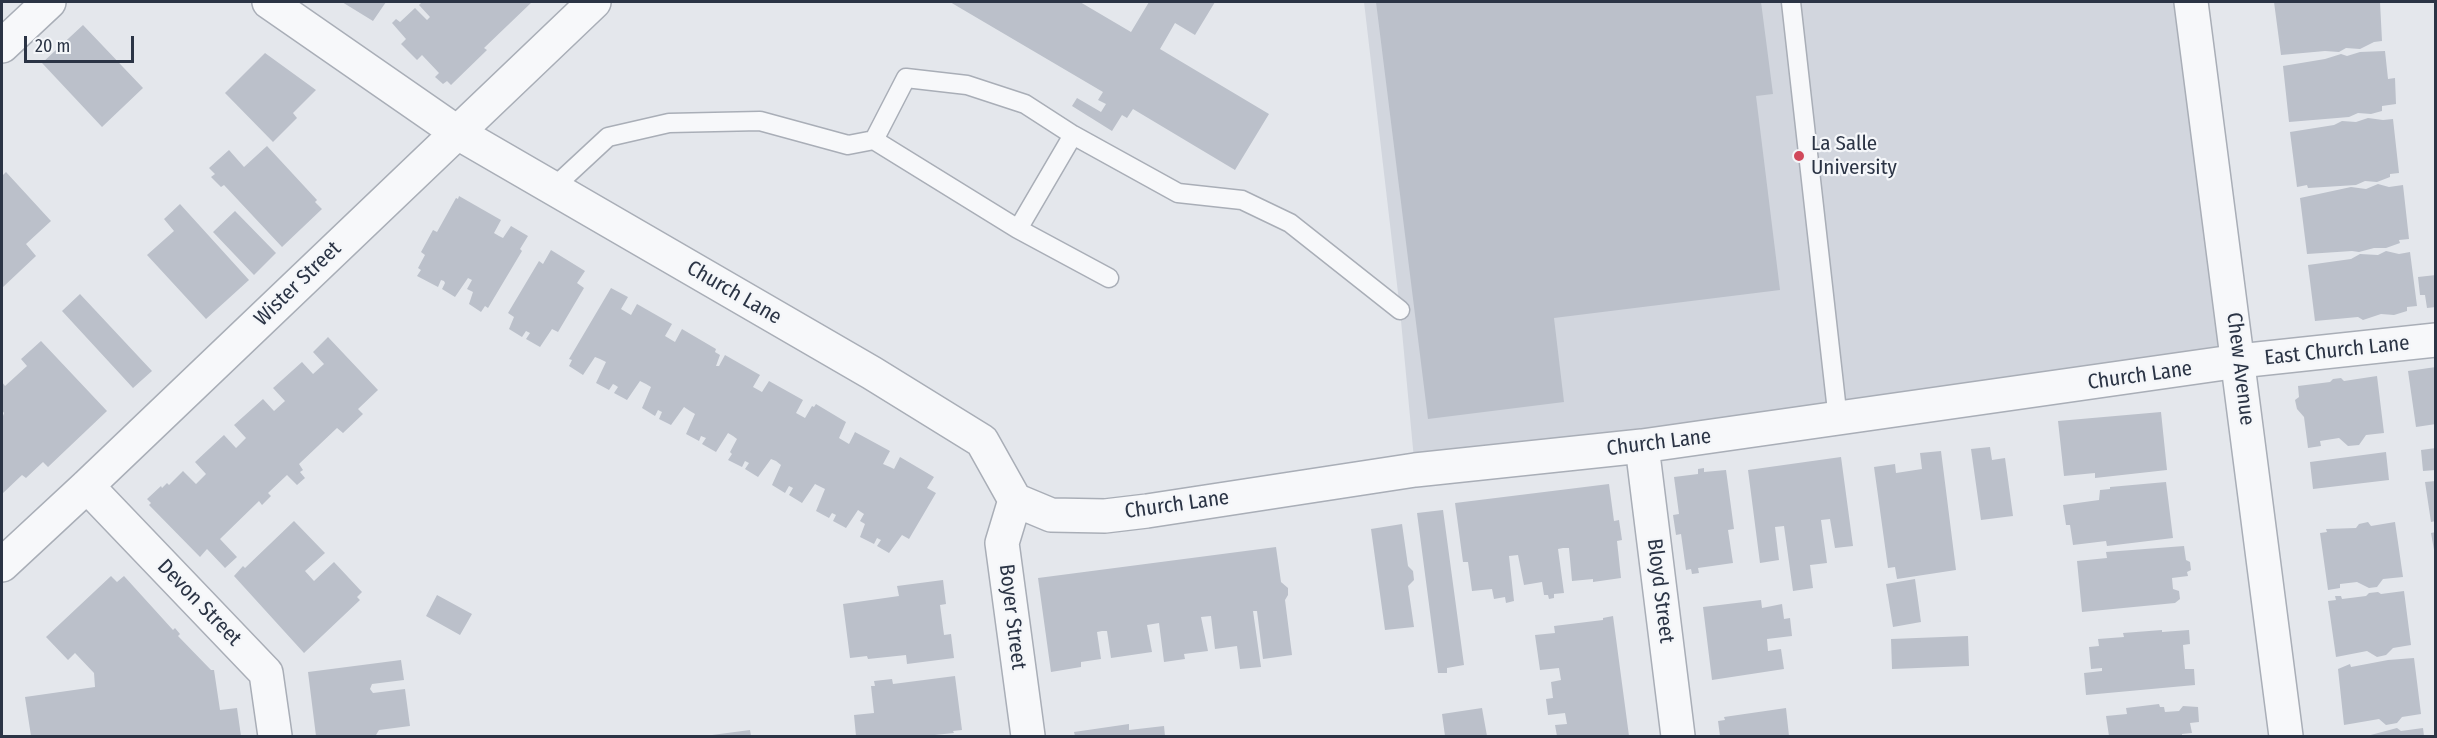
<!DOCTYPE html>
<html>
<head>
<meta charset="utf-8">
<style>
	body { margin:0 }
	#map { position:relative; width:2437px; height:738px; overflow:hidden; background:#e4e7ec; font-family:"Fira Sans Condensed",sans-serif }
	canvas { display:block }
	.frame { position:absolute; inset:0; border:3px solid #2b3445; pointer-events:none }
	.scale { position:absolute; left:24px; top:36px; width:110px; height:27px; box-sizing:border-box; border:3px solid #2b3445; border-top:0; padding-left:8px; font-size:18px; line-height:21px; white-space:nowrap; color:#2b3445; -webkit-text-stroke:4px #f4f6f9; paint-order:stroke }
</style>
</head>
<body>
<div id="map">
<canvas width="2437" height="738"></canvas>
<div class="frame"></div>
<div class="scale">20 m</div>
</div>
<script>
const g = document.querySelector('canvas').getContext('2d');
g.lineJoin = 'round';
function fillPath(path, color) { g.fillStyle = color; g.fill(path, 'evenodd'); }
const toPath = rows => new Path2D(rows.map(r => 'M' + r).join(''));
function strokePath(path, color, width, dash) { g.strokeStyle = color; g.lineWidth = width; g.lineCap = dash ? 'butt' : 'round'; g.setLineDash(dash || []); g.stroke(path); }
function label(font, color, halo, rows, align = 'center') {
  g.font = font + ' "Fira Sans Condensed",sans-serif'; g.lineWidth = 4.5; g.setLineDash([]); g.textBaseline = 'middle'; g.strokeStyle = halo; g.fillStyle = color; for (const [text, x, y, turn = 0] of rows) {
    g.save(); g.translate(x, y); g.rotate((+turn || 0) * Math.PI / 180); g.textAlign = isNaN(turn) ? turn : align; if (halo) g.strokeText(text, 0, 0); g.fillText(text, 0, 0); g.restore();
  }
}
fillPath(toPath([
	[1364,2,2192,2,2239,361,1415,470,1400,310]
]), '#d2d6de');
fillPath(toPath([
	[342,2,386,2,373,21],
	[422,2,532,2,484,48,487,50,451,85,447,81,443,84,435,77,439,73,422,55,417,60,401,44,406,39,392,23,396,19,400,22,415,8,427,20,430,17,419,5],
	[950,2,1080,2,1131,32,1149,2,1215,2,1195,35,1175,23,1160,49,1269,114,1235,170,1133,109,1127,118,1122,115,1112,131,1072,106,1077,98,1101,112,1106,104,1098,100,1103,92],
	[1376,2,1761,2,1773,94,1756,96,1780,290,1554,318,1564,402,1428,419],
	[2274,2,2380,2,2382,41,2374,42,2360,49,2346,48,2339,52,2325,51,2281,55],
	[83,25,143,88,102,127,42,63],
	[2385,51,2388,79,2395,78,2396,104,2382,106,2382,111,2371,114,2358,113,2349,117,2289,122,2283,66,2325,59,2341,54,2347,56,2360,52],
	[265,53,316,90,293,113,297,118,273,142,225,93],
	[2368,118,2383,120,2393,119,2399,173,2390,174,2390,177,2377,182,2365,181,2356,185,2308,188,2307,185,2297,187,2290,132,2334,125,2342,121,2356,122],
	[267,146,317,200,315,202,322,209,282,247,224,185,221,187,211,177,215,174,209,168,229,150,244,167],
	[6,172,51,221,26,244,36,256,2,288,2,176],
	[2378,184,2389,187,2403,185,2409,239,2399,240,2400,243,2386,248,2374,248,2359,252,2352,251,2307,254,2300,198,2351,187,2366,189],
	[459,196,501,220,494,233,499,236,503,238,511,226,528,236,520,249,522,251,488,308,485,306,481,312,469,304,473,292,467,289,472,280,468,278,455,297,442,289,445,283,444,281,441,280,438,287,417,276,421,270,418,268,425,255,421,252,433,230,437,232,456,198,458,199],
	[180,204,249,280,206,319,147,255,174,231,164,219],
	[235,211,276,253,254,275,213,232],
	[551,250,585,271,577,283,584,288,558,332,552,329,540,347,526,339,530,333,526,331,522,337,509,329,514,317,508,313,539,261,543,264],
	[2386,251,2399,254,2410,252,2417,306,2407,307,2407,311,2394,315,2381,314,2363,320,2358,317,2315,321,2308,265,2351,259,2360,254,2378,255],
	[2436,275,2436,307,2427,308,2425,295,2420,295,2418,277],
	[611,288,628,297,621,309,631,315,637,304,672,324,665,336,675,342,682,329,716,349,715,352,720,355,716,366,719,366,725,355,760,375,753,387,762,392,769,381,803,400,796,413,805,418,812,406,814,407,816,404,846,422,839,438,849,444,855,432,890,451,883,464,890,467,894,469,900,457,934,477,927,488,936,493,909,539,902,535,889,553,877,546,881,540,877,538,874,544,860,537,865,524,860,521,864,514,858,510,846,528,833,521,836,515,832,513,829,518,816,511,825,489,815,484,802,503,789,495,793,488,789,486,785,493,772,485,781,465,776,461,771,459,758,477,745,469,749,463,745,461,742,467,728,460,732,454,730,452,737,439,733,436,728,433,716,452,702,444,706,438,701,436,699,441,686,434,695,414,690,411,684,407,671,425,659,419,662,412,658,410,655,416,642,408,651,387,646,384,640,381,627,400,614,393,618,387,615,385,613,384,609,390,596,383,606,362,600,359,595,357,583,375,569,366,572,360,569,359],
	[80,294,152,371,133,388,62,311],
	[328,337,378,390,358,409,363,414,343,433,337,428,299,464,303,470,300,472,305,478,297,485,287,475,268,493,271,496,262,505,259,501,220,539,237,557,225,568,207,549,200,557,149,505,151,503,147,499,161,486,162,488,167,483,169,485,183,471,196,484,206,474,195,462,224,435,236,448,246,438,234,425,263,399,274,411,285,401,273,388,302,362,313,374,324,364,313,352],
	[41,341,107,411,48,467,43,462,26,478,22,475,2,494,2,419,4,413,2,410,2,382,5,386,27,366,21,359],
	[2436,367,2436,424,2416,427,2408,371],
	[2377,376,2384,433,2366,435,2359,445,2348,446,2339,438,2320,441,2321,446,2308,448,2304,417,2297,409,2295,400,2299,397,2298,386,2330,382,2333,379,2341,378,2344,381],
	[2161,412,2167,470,2095,478,2095,473,2064,476,2058,421],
	[1990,447,1992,460,2005,458,2013,516,1981,520,1971,449],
	[2436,448,2436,470,2423,471,2421,450],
	[1941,451,1956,570,1897,579,1895,567,1888,568,1874,467,1895,464,1896,473,1922,469,1920,453],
	[2386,452,2389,480,2313,489,2310,462],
	[1841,457,1853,546,1835,548,1830,519,1821,520,1827,563,1810,565,1813,588,1793,591,1784,526,1775,527,1779,560,1760,563,1748,470],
	[1704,468,1704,472,1726,470,1734,529,1728,530,1733,563,1698,568,1699,573,1692,574,1691,569,1686,570,1681,534,1676,535,1673,515,1679,514,1674,477,1698,474,1698,469],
	[2436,481,2436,521,2431,522,2425,482],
	[2166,482,2173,538,2107,546,2106,541,2073,545,2070,525,2066,525,2063,505,2099,500,2100,490,2110,489,2110,487],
	[1609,484,1614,521,1619,520,1622,540,1617,541,1621,578,1593,582,1593,579,1572,581,1569,548,1563,548,1558,549,1564,593,1554,594,1554,598,1549,599,1548,595,1544,595,1542,582,1524,585,1518,555,1509,556,1514,601,1506,603,1505,597,1494,599,1492,589,1472,591,1468,562,1463,562,1455,503],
	[1443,510,1464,665,1447,668,1447,673,1438,673,1417,513],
	[294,521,325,553,305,571,314,581,334,562,362,592,357,597,360,600,304,653,234,576,243,566,245,568],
	[2368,522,2371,526,2395,522,2403,577,2383,579,2377,587,2369,588,2357,582,2340,584,2340,588,2328,590,2320,533,2327,532,2326,529,2356,528,2359,524],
	[1402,524,1408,566,1413,571,1414,580,1408,586,1414,627,1385,630,1371,529],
	[2436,532,2436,550,2434,550,2431,533],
	[2184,546,2186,560,2190,562,2191,570,2187,572,2188,576,2172,578,2173,589,2179,591,2180,599,2175,603,2082,612,2077,561,2107,558,2106,552],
	[1276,547,1281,582,1288,588,1288,595,1285,600,1292,655,1263,659,1257,611,1253,611,1261,667,1240,669,1237,646,1215,649,1211,616,1201,617,1208,651,1184,654,1185,659,1164,662,1159,623,1147,625,1152,652,1111,658,1107,631,1102,631,1097,632,1101,659,1081,662,1081,667,1051,672,1038,578],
	[111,576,117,582,124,576,173,630,175,628,180,634,178,636,211,670,214,670,220,710,237,708,241,736,31,736,25,697,95,687,94,673,75,653,68,660,46,637],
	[1915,579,1921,622,1893,627,1886,584],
	[943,580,946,604,940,605,944,635,951,634,954,658,907,664,906,655,868,659,867,656,850,658,843,604,899,596,897,586],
	[2404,591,2411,645,2393,648,2386,655,2377,657,2367,651,2336,657,2328,601,2336,600,2335,596,2341,596,2342,599,2366,596,2369,593,2378,592,2381,594],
	[437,595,472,614,460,635,426,616],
	[1761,600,1762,608,1782,604,1784,619,1790,618,1792,636,1767,639,1768,651,1781,649,1784,669,1712,680,1703,607],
	[1613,616,1629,736,1557,736,1555,725,1567,724,1565,713,1548,715,1546,699,1553,698,1551,682,1561,680,1559,668,1540,670,1535,635,1555,633,1554,626,1603,620,1603,618],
	[2162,630,2162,632,2189,630,2190,644,2183,645,2185,669,2194,669,2195,685,2086,695,2084,673,2102,671,2102,668,2091,669,2089,647,2099,646,2098,639,2124,637,2123,633],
	[1968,636,1969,666,1892,669,1891,639],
	[2414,658,2421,714,2402,717,2397,723,2386,725,2379,719,2344,725,2338,669,2350,664,2351,667,2388,660],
	[401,660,404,680,372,684,370,689,373,693,405,689,410,726,379,730,376,735,377,736,316,736,308,672],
	[955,676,962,730,953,731,954,733,925,736,856,736,854,715,874,713,871,686,875,686,874,681,892,679,893,684],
	[2159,704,2160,707,2164,707,2165,712,2179,711,2183,706,2198,707,2199,722,2190,723,2192,733,2182,734,2182,736,2109,736,2106,716,2127,714,2126,708],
	[1482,708,1487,736,1445,736,1442,714],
	[1786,708,1789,736,1720,736,1718,721,1725,720,1724,717],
	[1129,724,1129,730,1164,726,1165,736,1075,736,1074,732],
	[2397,728,2401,731,2423,728,2424,736,2367,736],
	[750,730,751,736,712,736,712,735]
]), '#bbc0ca');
const service = toPath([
	[1791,2,1838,420],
	[1073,135,1025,104,967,85,906,78,874,140,1018,229,1073,135,1178,193,1242,200,1290,223,1400,310],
	[553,188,608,137,669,123,760,121,848,145,874,140],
	[1018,229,1109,278]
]);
const minor = toPath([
	[269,2,458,133,872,373,982,441,1015,500,1051,515,1105,516,1147,511,1415,470,1642,446,2239,361,2436,340],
	[2,46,49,2],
	[1642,446,1678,736],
	[87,486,266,673,275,736],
	[1015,500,1002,543,1028,736],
	[2,565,87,486,594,2]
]);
const tertiary = toPath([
	[2191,2,2286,736]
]);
strokePath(service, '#a9aeb7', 21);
strokePath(minor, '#a9aeb7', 36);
strokePath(tertiary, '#a9aeb7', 36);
strokePath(service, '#f7f8fa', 18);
strokePath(minor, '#f7f8fa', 33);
strokePath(tertiary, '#f7f8fa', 33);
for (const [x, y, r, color] of [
	[1799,156,6,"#d1495b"]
]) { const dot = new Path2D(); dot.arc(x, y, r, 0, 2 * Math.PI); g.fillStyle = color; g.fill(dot); strokePath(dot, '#f4f6f9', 2); }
label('21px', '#2b3445', '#f4f6f9', [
	["La Salle",1811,144],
	["University",1811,168]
], 'left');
label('21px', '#2b3445', '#f4f6f9', [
	["Wister Street",298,284,-44],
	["Church Lane",734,293,30],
	["East Church Lane",2337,351,-6],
	["Chew Avenue",2240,369,83],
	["Church Lane",2140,376,-8],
	["Church Lane",1659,443,-7],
	["Church Lane",1177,505,-8],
	["Bloyd Street",1660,591,83],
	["Devon Street",199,603,46],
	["Boyer Street",1012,617,83]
]);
</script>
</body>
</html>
